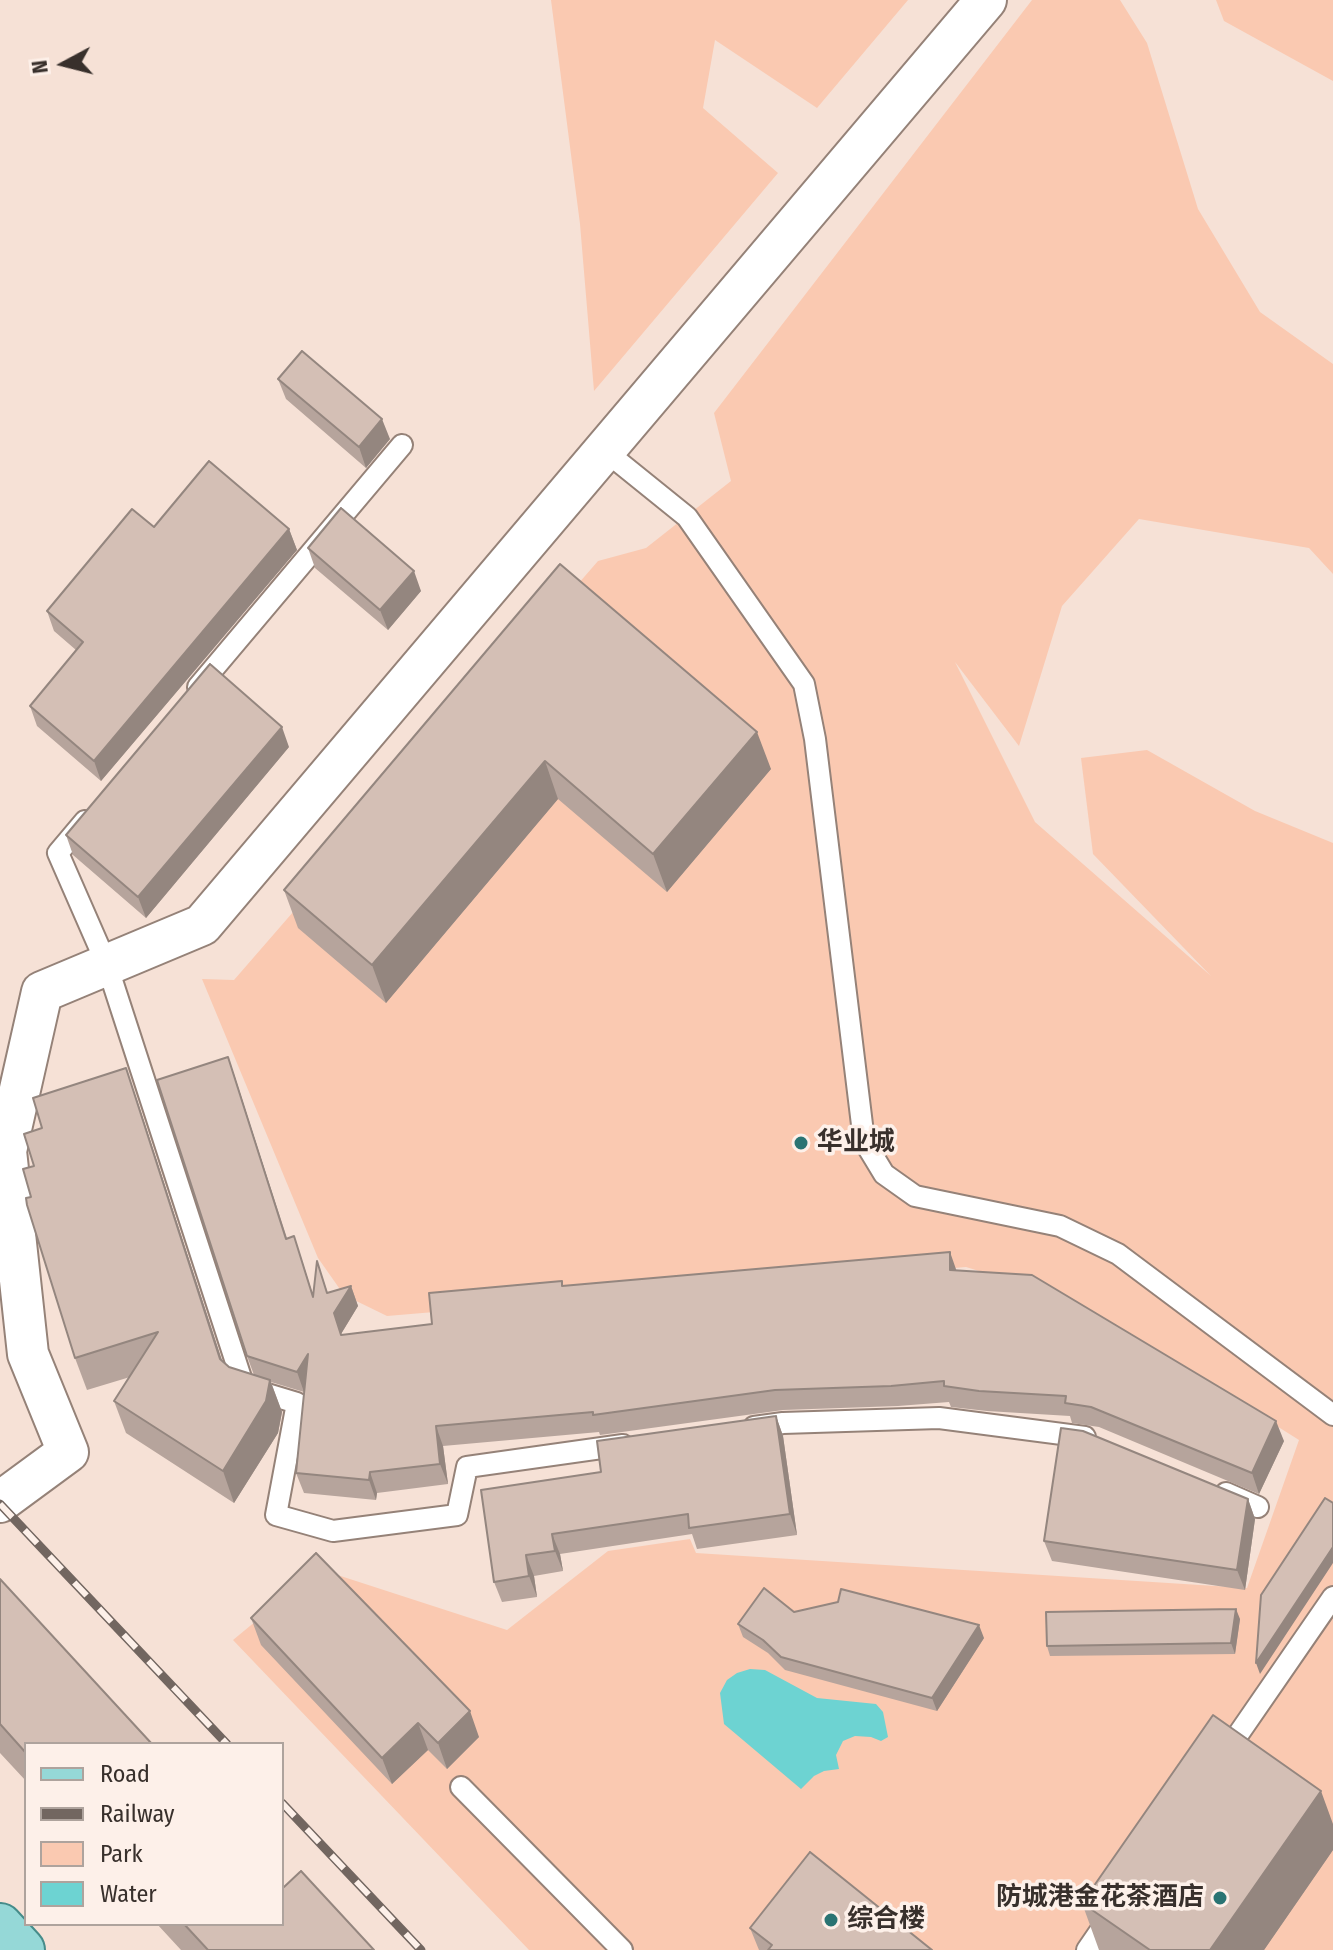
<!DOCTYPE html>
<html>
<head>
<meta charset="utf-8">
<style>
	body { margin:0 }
	#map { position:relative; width:1333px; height:1950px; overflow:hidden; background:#f6e1d6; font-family:"Fira Sans Condensed",sans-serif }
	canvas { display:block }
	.legend { position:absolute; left:24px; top:1742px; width:260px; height:184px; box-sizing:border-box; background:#fdf0e9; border:2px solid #aea39d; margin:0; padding:10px 14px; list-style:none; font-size:24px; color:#38302c }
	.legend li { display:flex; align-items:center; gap:16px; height:40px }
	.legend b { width:40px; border:2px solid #aea39d }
	.north { position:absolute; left:24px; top:24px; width:80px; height:80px; -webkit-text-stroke:6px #fdf0e9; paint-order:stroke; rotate:263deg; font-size:22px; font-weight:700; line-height:32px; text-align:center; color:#38302c }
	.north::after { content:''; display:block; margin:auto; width:28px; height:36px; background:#38302c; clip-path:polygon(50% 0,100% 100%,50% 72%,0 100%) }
</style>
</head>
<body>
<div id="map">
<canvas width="1333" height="1950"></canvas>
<ul class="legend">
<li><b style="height:10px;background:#95d8d7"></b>Road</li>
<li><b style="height:10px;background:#726660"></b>Railway</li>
<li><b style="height:22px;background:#fac9b1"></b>Park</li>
<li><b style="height:22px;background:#6dd3d2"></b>Water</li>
</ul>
<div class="north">N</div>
</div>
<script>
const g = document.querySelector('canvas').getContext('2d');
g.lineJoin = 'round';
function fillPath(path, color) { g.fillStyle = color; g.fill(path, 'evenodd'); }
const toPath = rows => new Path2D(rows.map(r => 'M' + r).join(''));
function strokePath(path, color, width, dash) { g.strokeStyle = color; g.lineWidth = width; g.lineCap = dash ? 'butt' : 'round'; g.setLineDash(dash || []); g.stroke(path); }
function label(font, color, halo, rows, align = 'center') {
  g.font = font + ' "Fira Sans Condensed","Noto Sans SC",sans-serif'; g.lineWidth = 7; g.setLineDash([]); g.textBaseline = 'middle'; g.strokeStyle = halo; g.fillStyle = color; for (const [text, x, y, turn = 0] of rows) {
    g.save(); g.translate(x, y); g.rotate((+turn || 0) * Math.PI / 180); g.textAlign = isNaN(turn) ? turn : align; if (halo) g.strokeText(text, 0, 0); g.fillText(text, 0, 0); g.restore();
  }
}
fillPath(toPath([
	[551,0,908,0,817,108,715,40,703,108,778,173,594,391,580,224],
	[1032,0,1120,0,1147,43,1198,209,1260,312,1333,364,1333,574,1309,548,1139,519,1062,606,1019,746,955,662,1035,822,1211,976,1093,854,1081,758,1147,750,1255,811,1333,843,1333,1950,529,1950,233,1640,319,1569,507,1630,608,1551,690,1539,696,1553,1247,1588,1299,1440,1140,1340,1053,1294,966,1267,387,1316,344,1295,318,1258,202,979,234,980,598,561,646,548,731,481,714,413],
	[1216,0,1333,0,1333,81,1224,21]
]), '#fac9b1');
fillPath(toPath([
	[750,1669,765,1670,817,1698,876,1704,883,1712,888,1737,881,1741,871,1737,855,1736,843,1741,836,1755,839,1769,824,1771,814,1776,801,1789,724,1724,720,1693,727,1680,737,1673]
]), '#6dd3d2');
const service = toPath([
	[604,450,687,517,804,684,815,739,864,1141,884,1174,915,1196,1060,1226,1118,1254,1333,1415],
	[198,687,402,445],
	[85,821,58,853,107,965,244,1387,297,1403,276,1515,333,1531,457,1515,467,1467,623,1445],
	[754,1427,783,1423,939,1418,1085,1437],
	[1226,1493,1258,1507],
	[1224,1755,1333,1597],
	[461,1787,622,1950],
	[1087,1950,1109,1918]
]);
const minor = toPath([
	[0,1502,68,1452,28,1354,6,1151,42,992,202,925,986,0]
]);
const primary = toPath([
	[0,1926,22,1950]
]);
strokePath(service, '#958278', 24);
strokePath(minor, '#958278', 44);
strokePath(primary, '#468c8a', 48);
strokePath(service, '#fff', 20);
strokePath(minor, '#fff', 40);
strokePath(primary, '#95d8d7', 44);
const rail = toPath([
	[0,1504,227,1744],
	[282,1803,421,1950]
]);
strokePath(rail, '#726660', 9);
strokePath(rail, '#fdf0e9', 6, [18]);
fillPath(toPath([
	[278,379,390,439,366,468,286,399],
	[154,527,289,529,297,550,101,781,37,726,30,706,76,650,54,631,47,611],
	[308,548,421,591,388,630,315,568],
	[560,564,771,769,667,892,558,799,386,1003,298,928,284,890],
	[289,747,146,918,73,855,66,835],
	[228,1057,287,1238,301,1257,313,1295,328,1293,351,1286,358,1306,341,1334,342,1335,432,1324,564,1286,956,1270,1284,1441,1259,1494,1099,1427,1072,1423,1070,1416,987,1411,951,1407,949,1402,898,1406,783,1410,600,1435,599,1432,443,1446,448,1484,377,1493,376,1500,304,1493,296,1473,304,1392,271,1382,282,1412,278,1433,234,1503,126,1433,114,1401,130,1377,87,1390,75,1358,31,1197,34,1166,137,1100,222,1361,229,1367,254,1375,247,1356],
	[776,1416,783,1436,797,1535,697,1549,692,1534,560,1554,563,1571,534,1576,537,1597,502,1602,494,1582,601,1472],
	[1248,1499,1255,1519,1245,1590,1052,1561,1044,1541],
	[0,1579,26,1744,26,1781,0,1753],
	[794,1612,984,1638,937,1711,785,1670,768,1653,743,1637,738,1624],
	[251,1618,479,1737,447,1769,428,1750,392,1784,261,1645],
	[1240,1619,1235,1654,1050,1656,1047,1646],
	[1333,1850,1264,1950,1099,1950,1082,1903],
	[157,1924,282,1924,374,1950,181,1950],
	[750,1928,932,1950,759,1950]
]), '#b6a49c');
fillPath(toPath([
	[382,419,390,439,366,468,359,447],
	[289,529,297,550,101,781,94,761],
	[414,571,421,591,388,630,380,610],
	[282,727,289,747,146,918,138,897],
	[757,732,771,769,667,892,653,854],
	[545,761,558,799,386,1003,372,965],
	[228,1057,235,1077,293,1259,286,1239],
	[126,1068,137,1100,232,1391,220,1359],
	[950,1252,957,1272,950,1270],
	[317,1261,334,1312,351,1286,358,1306,341,1334,348,1356],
	[308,1354,304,1392,297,1372],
	[270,1380,282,1412,278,1433,234,1503,223,1471],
	[776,1416,783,1436,797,1535,790,1514],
	[1276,1421,1284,1441,1259,1494,1252,1473],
	[436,1426,443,1446,448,1484,440,1464],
	[370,1472,377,1493,376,1500,369,1480],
	[1248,1499,1255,1519,1245,1590,1237,1570],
	[552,1534,560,1554,563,1571,555,1551],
	[1333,1547,1333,1563,1260,1674,1256,1663],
	[526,1555,534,1576,537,1597,529,1576],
	[1236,1609,1240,1619,1235,1654,1231,1643],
	[979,1625,984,1638,937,1711,932,1698],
	[470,1711,479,1737,447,1769,438,1743],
	[418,1723,428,1750,392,1784,382,1758],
	[1321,1791,1333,1824,1333,1850,1264,1950,1210,1950]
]), '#94867f');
const building = toPath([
	[302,351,382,419,359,447,278,379,302,351],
	[209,461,289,529,94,761,30,706,83,642,47,611,132,509,154,527,209,461],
	[341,508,414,571,380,610,308,548,341,508],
	[560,564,757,732,653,854,545,761,372,965,284,890,560,564],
	[210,664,282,727,138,897,66,835,210,664],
	[228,1057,286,1239,294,1236,313,1297,317,1261,327,1293,351,1286,334,1313,341,1335,432,1324,429,1293,562,1281,562,1286,950,1252,950,1270,1032,1275,1276,1421,1252,1473,1091,1407,1065,1403,1066,1396,979,1391,944,1386,944,1381,891,1386,775,1390,593,1415,593,1412,436,1426,440,1464,370,1472,369,1480,296,1473,308,1354,297,1372,247,1356,157,1080,228,1057],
	[126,1068,220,1359,229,1367,270,1380,266,1401,223,1471,114,1401,158,1332,75,1358,27,1205,26,1198,31,1197,23,1169,34,1166,24,1134,42,1128,33,1098,126,1068],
	[776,1416,790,1514,689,1528,688,1514,552,1534,555,1551,526,1555,529,1576,494,1582,481,1490,601,1472,597,1441,776,1416],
	[1061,1428,1083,1431,1248,1499,1237,1570,1044,1541,1061,1428],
	[1325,1498,1333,1503,1333,1547,1256,1663,1261,1595,1325,1498],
	[316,1553,470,1711,438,1743,418,1723,382,1758,251,1618,316,1553],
	[0,1579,152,1744,26,1744,26,1753,0,1724,0,1579],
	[764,1588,794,1612,838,1602,841,1589,979,1625,932,1698,781,1657,763,1640,738,1624,764,1588],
	[1236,1609,1231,1643,1047,1646,1046,1612,1236,1609],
	[1213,1715,1321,1791,1210,1950,1150,1950,1082,1903,1213,1715],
	[810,1852,932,1950,768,1950,772,1945,750,1928,810,1852],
	[301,1871,374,1950,208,1950,184,1924,282,1924,282,1885,284,1887,301,1871]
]);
fillPath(building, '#d4bfb5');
strokePath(building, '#94867f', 2);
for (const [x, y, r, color] of [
	[801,1143,8,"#2a7473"],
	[1220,1898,8,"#2a7473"],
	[831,1920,8,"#2a7473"]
]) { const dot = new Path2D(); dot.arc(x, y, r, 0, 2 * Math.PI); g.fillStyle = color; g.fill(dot); strokePath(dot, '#fdf0e9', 3); }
label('bold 26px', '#38302c', '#fdf0e9', [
	["华业城",817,1143],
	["防城港金花茶酒店",1204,1898,"right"],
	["综合楼",847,1920]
], 'left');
</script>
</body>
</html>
